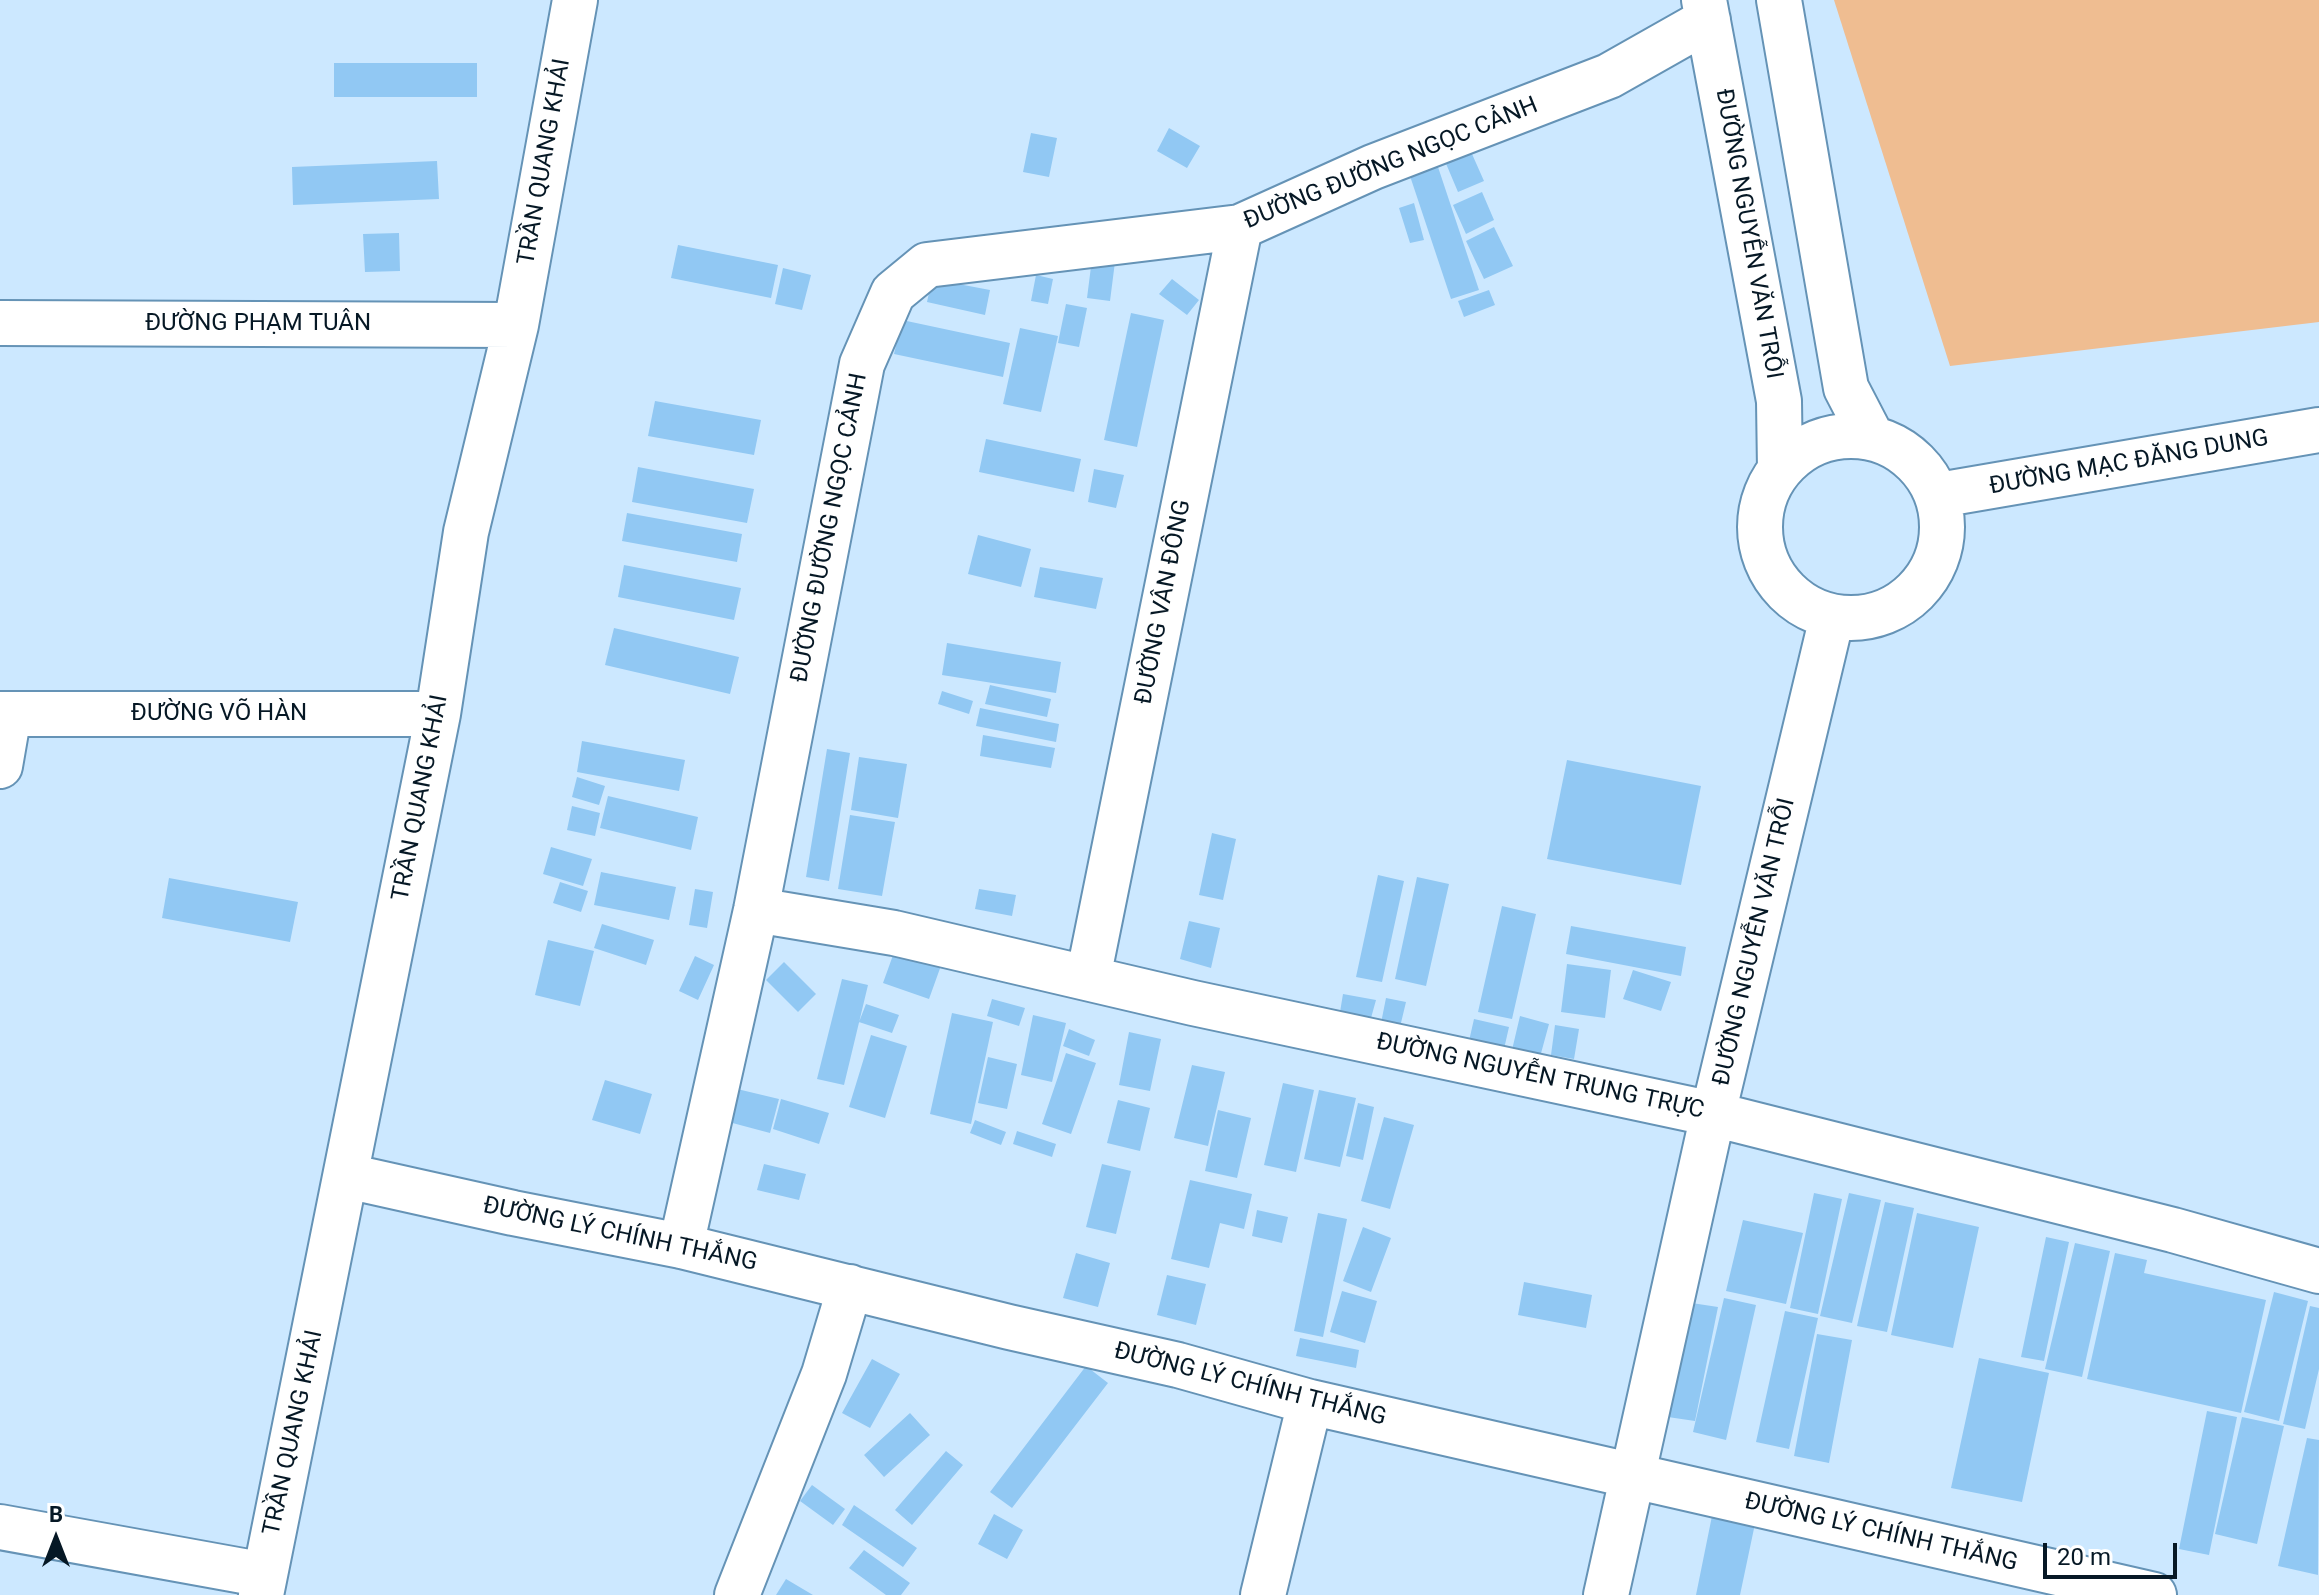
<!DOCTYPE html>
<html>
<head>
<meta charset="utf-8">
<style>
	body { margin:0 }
	#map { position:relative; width:2319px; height:1595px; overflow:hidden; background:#cce8ff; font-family:Roboto,sans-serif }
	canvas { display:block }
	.north { position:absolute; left:16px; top:1499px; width:80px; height:80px; -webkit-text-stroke:6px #fff; paint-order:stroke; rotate:0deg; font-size:22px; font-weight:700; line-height:32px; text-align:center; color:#061825 }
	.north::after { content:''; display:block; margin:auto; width:28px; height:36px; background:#061825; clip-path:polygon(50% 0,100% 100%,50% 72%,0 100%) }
	.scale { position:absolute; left:2043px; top:1543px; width:134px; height:36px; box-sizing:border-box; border:4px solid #061825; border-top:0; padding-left:10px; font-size:24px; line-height:28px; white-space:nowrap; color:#061825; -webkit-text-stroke:6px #fff; paint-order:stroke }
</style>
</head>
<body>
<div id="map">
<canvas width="2319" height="1595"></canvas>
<div class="north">B</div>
<div class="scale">20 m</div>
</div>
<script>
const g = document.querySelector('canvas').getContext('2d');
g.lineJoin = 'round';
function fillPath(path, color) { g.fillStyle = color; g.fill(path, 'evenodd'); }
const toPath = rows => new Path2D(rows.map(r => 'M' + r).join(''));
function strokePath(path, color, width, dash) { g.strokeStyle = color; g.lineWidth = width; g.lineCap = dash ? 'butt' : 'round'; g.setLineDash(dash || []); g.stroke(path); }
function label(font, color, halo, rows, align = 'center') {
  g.font = font + ' Roboto,sans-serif'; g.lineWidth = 6; g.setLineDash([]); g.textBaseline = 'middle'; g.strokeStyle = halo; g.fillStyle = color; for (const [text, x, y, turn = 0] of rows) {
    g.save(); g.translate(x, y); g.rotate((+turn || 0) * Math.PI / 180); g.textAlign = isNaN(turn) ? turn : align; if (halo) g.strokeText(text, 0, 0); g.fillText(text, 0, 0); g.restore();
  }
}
fillPath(toPath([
	[1834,0,2319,0,2319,322,1950,366]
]), '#efbd91');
fillPath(toPath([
	[334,63,477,63,477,97,334,97],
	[1169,128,1200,146,1187,168,1157,151],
	[1031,133,1057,138,1049,177,1023,172],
	[1464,136,1484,181,1458,192,1439,147],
	[437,161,439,199,293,205,292,167],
	[1436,161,1479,290,1451,299,1408,170],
	[1482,192,1494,220,1466,234,1453,205],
	[1414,203,1424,240,1410,243,1399,208],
	[1494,227,1513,266,1484,279,1466,241],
	[399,233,400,271,365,272,363,234],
	[678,245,778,265,771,298,671,278],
	[1093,251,1116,254,1110,301,1087,298],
	[783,268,811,275,802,310,775,304],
	[1036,275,1053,279,1048,304,1031,301],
	[932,279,990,290,985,315,927,302],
	[1172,279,1199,300,1187,315,1159,294],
	[1489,290,1495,305,1464,317,1458,301],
	[1066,304,1087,308,1079,347,1058,343],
	[1131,313,1164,320,1137,447,1104,440],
	[902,320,1010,343,1003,377,894,354],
	[1020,328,1058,336,1041,412,1003,404],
	[655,401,761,420,754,455,648,436],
	[986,439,1081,459,1074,492,979,472],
	[638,467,754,489,747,523,632,502],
	[1094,469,1124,475,1116,508,1088,502],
	[627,513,742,534,737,562,622,541],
	[978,535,1031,549,1021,587,968,574],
	[624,565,741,588,734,620,618,597],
	[1040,567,1103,578,1096,609,1034,597],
	[614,628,739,657,730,694,605,665],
	[947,643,1061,662,1056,693,942,675],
	[990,685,1051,699,1047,717,985,704],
	[942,691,973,701,969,714,938,704],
	[980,708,1059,724,1056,742,976,726],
	[983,735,1055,748,1051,768,980,756],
	[582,741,685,760,679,791,577,772],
	[827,749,850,753,829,881,806,877],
	[859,757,907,764,898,818,851,810],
	[1567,760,1701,786,1681,885,1547,859],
	[577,777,605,786,599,805,572,797],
	[608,796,698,817,691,850,600,828],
	[572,806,600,813,595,836,567,830],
	[850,815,895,822,882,896,838,889],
	[1212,833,1236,839,1223,900,1199,895],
	[551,847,592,859,583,886,543,874],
	[601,872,676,887,669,920,594,905],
	[1378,875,1404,881,1382,982,1356,977],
	[1417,877,1449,884,1426,986,1395,979],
	[169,878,298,902,290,942,162,918],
	[560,882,588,891,581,912,553,903],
	[695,889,713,892,707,928,689,925],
	[979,889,1016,895,1012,916,975,909],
	[1502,906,1536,914,1512,1019,1478,1012],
	[1189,921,1220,928,1211,968,1180,959],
	[602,924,654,940,646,965,594,948],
	[1571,926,1686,947,1681,976,1566,954],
	[548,940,594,951,580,1006,535,995],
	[897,944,943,960,929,999,883,983],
	[695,956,714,965,698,1000,679,991],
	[784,962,816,994,798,1012,766,980],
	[1567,964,1611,970,1605,1018,1561,1012],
	[1633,970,1671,982,1661,1011,1623,999],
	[842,979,868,985,844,1085,817,1079],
	[1343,994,1376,1000,1371,1018,1340,1012],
	[1386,998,1406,1002,1400,1027,1381,1023],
	[992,999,1025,1008,1019,1026,987,1016],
	[866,1004,899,1015,892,1033,859,1022],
	[952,1013,993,1022,971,1124,930,1114],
	[1033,1015,1066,1023,1052,1082,1021,1075],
	[1520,1016,1549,1024,1540,1057,1512,1050],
	[1474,1019,1509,1027,1504,1049,1469,1041],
	[1555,1025,1579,1029,1574,1059,1551,1055],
	[1069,1029,1095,1040,1089,1056,1063,1046],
	[1129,1032,1161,1039,1150,1091,1119,1085],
	[871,1035,907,1046,885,1118,849,1107],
	[1066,1053,1096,1063,1071,1134,1042,1124],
	[988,1057,1017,1064,1007,1109,978,1103],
	[1192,1065,1225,1072,1208,1146,1174,1138],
	[605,1080,652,1094,640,1134,592,1120],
	[1283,1083,1314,1090,1296,1172,1264,1165],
	[733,1088,779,1099,770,1133,725,1121],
	[1319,1090,1356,1098,1340,1167,1304,1159],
	[781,1099,829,1113,819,1144,773,1129],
	[1118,1100,1150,1108,1140,1151,1107,1143],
	[1358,1103,1374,1107,1363,1160,1346,1156],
	[1218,1110,1251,1118,1237,1178,1205,1171],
	[1384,1117,1414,1125,1390,1209,1361,1201],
	[975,1120,1006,1132,1001,1145,970,1133],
	[1017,1131,1056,1144,1052,1157,1013,1144],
	[764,1164,806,1174,799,1200,757,1190],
	[1102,1164,1131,1171,1116,1234,1086,1227],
	[1190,1180,1252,1194,1244,1229,1220,1223,1209,1268,1171,1259],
	[1814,1193,1842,1199,1818,1314,1790,1308],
	[1849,1193,1881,1200,1852,1323,1820,1316],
	[1885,1202,1914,1208,1887,1332,1857,1326],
	[1257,1210,1288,1217,1282,1243,1252,1236],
	[1318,1213,1347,1219,1323,1337,1294,1331],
	[1917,1213,1979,1227,1953,1348,1891,1335],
	[1743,1220,1803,1233,1786,1304,1726,1291],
	[1363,1227,1391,1238,1371,1292,1343,1281],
	[2046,1237,2069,1242,2044,1361,2021,1357],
	[2075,1243,2110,1251,2082,1377,2045,1369],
	[1076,1253,1110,1263,1098,1307,1063,1298],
	[2115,1253,2147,1260,2144,1273,2266,1300,2241,1413,2087,1379],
	[1167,1275,1206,1284,1196,1325,1157,1315],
	[1524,1282,1592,1295,1586,1328,1518,1315],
	[1342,1291,1377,1301,1365,1343,1330,1332],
	[2274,1292,2308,1301,2279,1421,2244,1412],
	[1724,1298,1756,1305,1726,1440,1693,1432],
	[1685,1302,1718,1307,1695,1421,1661,1416],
	[2310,1306,2319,1308,2319,1369,2305,1429,2283,1424],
	[1785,1311,1818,1318,1789,1449,1756,1442],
	[1817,1334,1852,1340,1829,1463,1794,1456],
	[1300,1338,1359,1350,1356,1368,1296,1356],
	[1979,1358,2049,1373,2022,1502,1951,1488],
	[872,1359,900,1374,870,1428,842,1413],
	[1086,1366,1108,1383,1012,1508,990,1492],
	[2207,1411,2237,1417,2209,1555,2179,1549],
	[910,1413,930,1435,884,1477,864,1455],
	[2242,1417,2284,1426,2257,1544,2215,1534],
	[2307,1438,2319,1440,2318,1575,2278,1566],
	[946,1451,963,1465,912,1525,895,1510],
	[812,1485,845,1509,833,1525,800,1501],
	[854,1505,917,1548,903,1567,842,1525],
	[1713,1511,1756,1519,1740,1595,1696,1595],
	[994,1514,1023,1530,1007,1559,978,1544],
	[864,1550,910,1583,901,1595,886,1595,849,1568],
	[786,1579,813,1595,776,1595]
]), '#91c8f3');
const minor = toPath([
	[1704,0,1779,401,1780,470],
	[1779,0,1846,388,1872,438],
	[0,323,516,325],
	'1760 527a91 91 0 1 1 182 0a91 91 0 1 1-182 0Z',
	[1939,495,2319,430],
	[0,714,438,714],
	[0,766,9,714],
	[756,910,894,933,1193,1003,1713,1114,2173,1230,2319,1271],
	[1088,978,1240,227],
	[347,1176,513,1213,681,1246,1009,1327,1178,1365,1310,1402,2154,1595],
	[681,1246,756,910,862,364,893,293,927,265,1240,227,1373,167,1609,76,1708,20],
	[0,1527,265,1575],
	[261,1595,438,714,466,532,516,325,575,0],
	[737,1595,824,1374,850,1287],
	[1263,1595,1310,1402],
	[1606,1595,1713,1114,1832,617]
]);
strokePath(minor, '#6593b6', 48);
strokePath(minor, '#fff', 44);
label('24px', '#061825', '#fff', [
	["TRẦN QUANG KHẢI",545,162,-80],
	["ĐƯỜNG ĐƯỜNG NGỌC CẢNH",1391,164,-22],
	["ĐƯỜNG NGUYỄN VĂN TRỖI",1748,234,80],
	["ĐƯỜNG PHẠM TUÂN",258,324],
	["ĐƯỜNG MẠC ĐĂNG DUNG",2129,463,-10],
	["ĐƯỜNG ĐƯỜNG NGỌC CẢNH",830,528,-79],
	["ĐƯỜNG VÂN ĐÔNG",1164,602,-79],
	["ĐƯỜNG VÕ HÀN",219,714],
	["TRẦN QUANG KHẢI",421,798,-79],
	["ĐƯỜNG NGUYỄN VĂN TRỖI",1755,942,-77],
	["ĐƯỜNG NGUYỄN TRUNG TRỰC",1540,1077,12],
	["ĐƯỜNG LÝ CHÍNH THẮNG",620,1235,12],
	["ĐƯỜNG LÝ CHÍNH THẮNG",1250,1385,14],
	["TRẦN QUANG KHẢI",294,1433,-78],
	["ĐƯỜNG LÝ CHÍNH THẮNG",1881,1533,13]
]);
</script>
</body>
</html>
